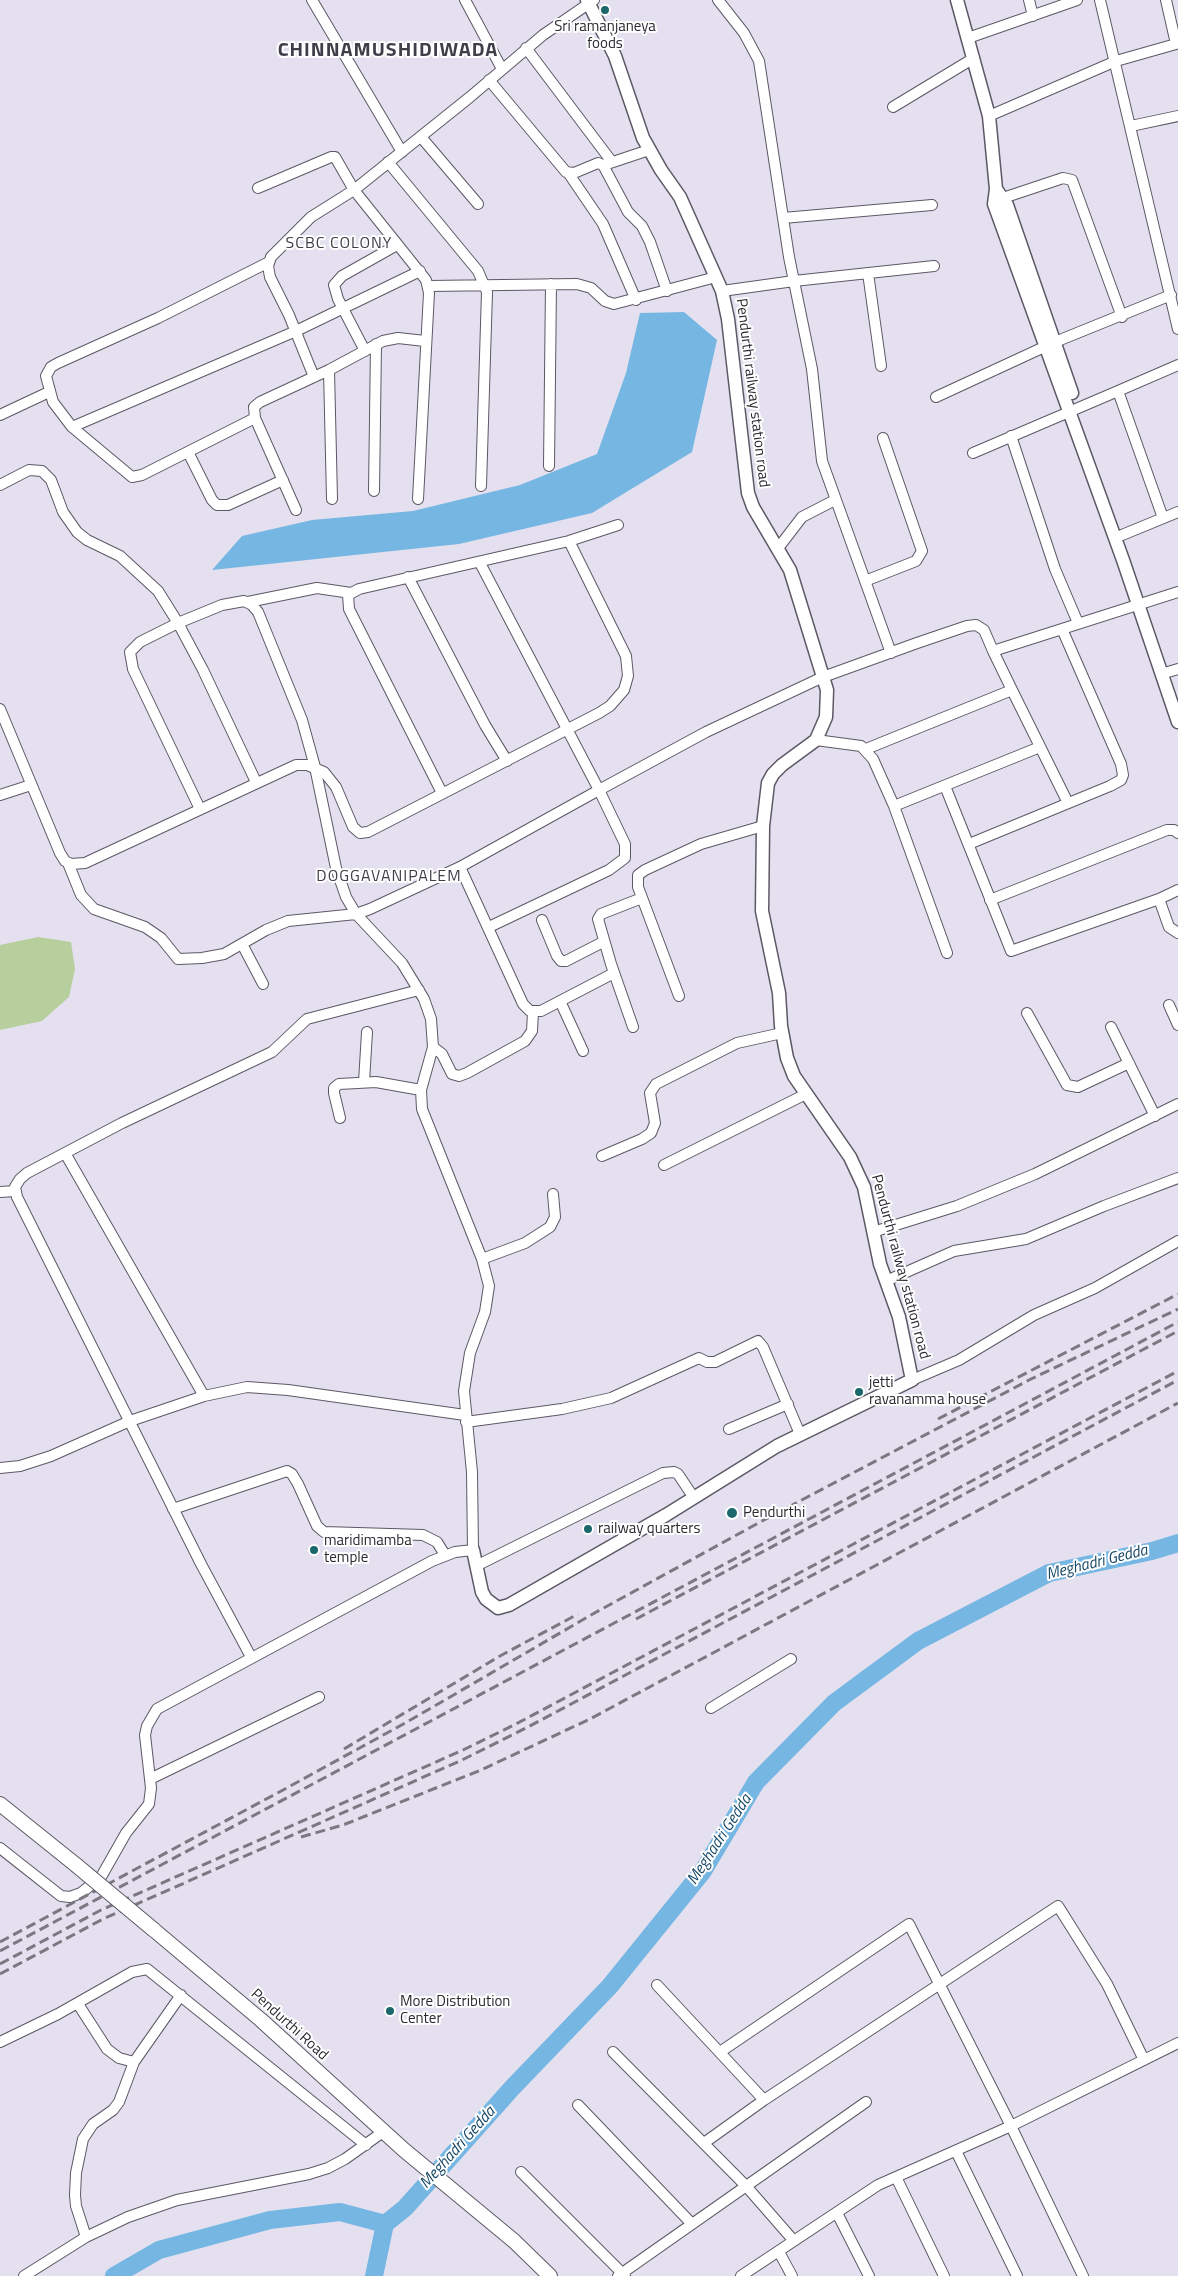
<!DOCTYPE html>
<html>
<head>
<meta charset="utf-8">
<style>
	body { margin:0 }
	canvas { display:block; background:#e4e0ef }
</style>
</head>
<body>
<canvas width="1178" height="2276"></canvas>
<script>
const g = document.querySelector('canvas').getContext('2d');
g.lineJoin = 'round';
function fillPath(path, color) { g.fillStyle = color; g.fill(path, 'evenodd'); }
const toPath = rows => new Path2D(rows.map(r => 'M' + r).join(''));
function strokePath(path, color, width, dash) { g.strokeStyle = color; g.lineWidth = width; g.lineCap = dash ? 'butt' : 'round'; g.setLineDash(dash || []); g.stroke(path); }
function label(font, color, halo, rows, align = 'center') {
  g.font = font + ' "Titillium Web",sans-serif'; g.lineWidth = 4; g.setLineDash([]); g.textBaseline = 'middle'; g.strokeStyle = halo; g.fillStyle = color; for (const [text, x, y, turn = 0] of rows) {
    g.save(); g.translate(x, y); g.rotate((+turn || 0) * Math.PI / 180); g.textAlign = isNaN(turn) ? turn : align; if (halo) g.strokeText(text, 0, 0); g.fillText(text, 0, 0); g.restore();
  }
}
fillPath(toPath([
	[38,937,71,942,75,969,69,997,42,1021,0,1030,0,945]
]), '#b7cf9d');
fillPath(toPath([
	[684,312,717,340,692,452,592,513,459,544,212,570,242,536,312,520,413,511,520,485,597,454,626,373,640,313]
]), '#76b6e3');
strokePath(toPath([
	[114,2276,159,2250,270,2220,340,2212,385,2224],
	[374,2276,385,2224,405,2208,512,2088,610,1986,703,1871,756,1782,834,1703,918,1641,1049,1573,1152,1551,1178,1543]
]), '#76b6e3', 18);
const minor = toPath([
	[312,0,402,152],
	[465,0,502,69],
	[718,0,744,33,759,61,789,257,812,369,822,461,891,653],
	[1029,0,1033,16],
	[1100,0,1178,329],
	[968,38,1077,0],
	[526,48,612,162],
	[489,80,566,172,574,173,598,163,603,165,628,212,642,226,650,242,667,291],
	[893,107,974,58],
	[989,116,1116,61,1176,44,1166,0],
	[1131,126,1178,116],
	[421,137,478,204],
	[388,162,478,271,487,292,481,486],
	[607,164,649,150],
	[569,174,603,224,636,300],
	[258,188,331,157,335,157,354,190,426,280,429,293,418,499],
	[1003,198,1063,178,1072,180,1122,317],
	[783,218,932,205],
	[868,273,881,366],
	[429,286,577,284,591,288,605,301,614,304,716,277],
	[722,291,794,281,934,266],
	[365,351,338,299,334,285,342,276,397,245],
	[329,370,332,499],
	[314,377,289,315,270,277,268,266,271,257,311,217,354,190,470,97,543,35,594,0],
	[1118,391,1178,365],
	[936,397,1055,342,1171,295],
	[0,415,49,392],
	[255,418,142,475,132,477,72,427,53,402,46,376,51,367,58,363,158,318,269,262],
	[72,427,296,331,420,271],
	[1011,436,1055,569,1078,623],
	[188,452,212,500,217,505,228,505,283,480],
	[973,453,1118,391,1163,518],
	[549,466,551,284],
	[0,485,29,470,42,471,51,480,63,512,77,532,87,540,120,556,158,591,178,623,203,670,256,782],
	[374,491,376,344],
	[296,510,255,418,254,407,260,402,329,370,383,341,398,338,425,341],
	[1122,535,1178,512],
	[779,547,802,517,835,500],
	[480,563,599,790,706,732,823,677,917,643,967,626,976,625,984,630,993,651,1178,592],
	[408,577,485,725,507,761],
	[865,581,916,561,922,551,883,438],
	[248,602,317,588,351,593],
	[1168,672,1178,669],
	[1012,690,1068,803],
	[0,709,60,853,65,861,71,864,85,863,296,765,307,765,324,772,336,787,353,827,360,833,368,832,599,713,610,706,624,690,628,676,626,656,569,541],
	[816,740,861,746,873,759,894,806,947,953],
	[866,749,1012,690,993,651],
	[945,786,1011,951,1159,899,1178,890],
	[442,793,349,609,348,595,359,589,569,541,618,525],
	[0,795,31,785],
	[894,806,1040,747],
	[969,844,1110,786,1121,780,1123,775,1121,764,1062,629],
	[68,863,81,895,94,909,145,927,161,938,178,959,202,958,224,954,266,930,288,921,356,914,370,909,460,867,599,790,625,844,625,858,609,870,489,927],
	[460,867,523,1004,530,1011,541,1011,614,973],
	[1159,899,1169,927,1178,933],
	[990,900,1167,830,1174,830,1178,833],
	[542,920,557,956,561,961,566,961,603,942],
	[242,944,263,984],
	[679,996,638,887,638,875,645,870,701,844,763,826],
	[560,1001,583,1051],
	[1169,1005,1178,1025],
	[1027,1013,1067,1085,1078,1087,1129,1063],
	[633,1027,611,964,598,919,601,914,642,898],
	[1111,1027,1155,1116],
	[433,1047,442,1054,452,1074,459,1076,467,1073,525,1041,532,1031,533,1012],
	[364,1082,367,1032],
	[340,1118,334,1093,334,1088,339,1084,376,1082,421,1090],
	[65,1153,204,1396],
	[602,1156,642,1139,651,1133,655,1123,650,1093,656,1084,737,1043,782,1033],
	[664,1165,806,1094],
	[0,1192,15,1191],
	[873,1232,957,1206,1035,1174,1178,1104],
	[482,1259,525,1243,550,1227,555,1217,553,1194],
	[886,1281,954,1251,1026,1239,1104,1206,1178,1178],
	[912,1380,959,1360,1034,1315,1095,1288,1178,1241],
	[466,1422,562,1409,611,1398,699,1358,707,1362,715,1362,758,1341,763,1347,800,1434],
	[729,1429,788,1404],
	[0,1468,20,1466,51,1456,130,1421,204,1396,247,1387,288,1390,465,1415],
	[173,1509,287,1471,292,1474,298,1484,317,1526,324,1532,423,1535,437,1542,445,1555],
	[476,1566,663,1473,674,1472,678,1474,694,1498],
	[251,1657,201,1564,17,1197,15,1187,20,1179,27,1173,122,1123,272,1052,307,1019,419,990],
	[711,1708,791,1659],
	[150,1779,319,1697],
	[0,1848,61,1896,70,1897,81,1893,101,1877,126,1833,149,1804,151,1788,145,1735,147,1726,157,1709,432,1561,455,1552,473,1550,472,1472,464,1391,470,1353,485,1312,489,1286,482,1259,422,1109,421,1090,433,1047,431,1019,424,999,402,963,356,914,346,897,336,868,315,767,302,720,258,612,252,605,244,601,222,605,178,623,140,642,130,652,133,669,200,809],
	[657,1985,764,2100],
	[78,2004,107,2049,119,2058,134,2062],
	[0,2042,58,2014,132,1972,147,1969,366,2145],
	[613,2052,746,2186,794,2241],
	[720,2052,909,1924,1011,2126,1083,2276],
	[578,2105,692,2224],
	[704,2143,764,2100,1058,1906,1107,1984,1144,2060],
	[956,2151,1017,2276],
	[521,2172,625,2276],
	[896,2177,944,2276],
	[837,2213,869,2276],
	[86,2237,76,2206,75,2195,76,2173,83,2139,93,2124,113,2110,119,2102,134,2062,181,1995],
	[779,2252,792,2276],
	[24,2276,86,2237,128,2217,177,2200,309,2174,328,2168,345,2159,383,2132],
	[618,2276,866,2102],
	[741,2276,878,2185,1011,2126,1178,2043]
]);
const tertiary = toPath([
	[957,0,989,116,996,189,994,204,1123,560,1178,722],
	[996,189,1007,205,1072,393],
	[473,1550,482,1592,486,1599,498,1608,509,1605,666,1515,777,1446,912,1380,899,1317,880,1264,864,1187,850,1157,794,1076,787,1058,781,1026,779,993,762,911,763,826,768,783,773,774,782,765,816,740,826,717,827,690,790,570,753,507,748,493,728,319,722,291,680,197,661,170,643,138,615,56,587,0]
]);
const secondary = toPath([
	[0,1804,76,1865],
	[154,1930,261,2020,404,2150,514,2241,550,2276]
]);
strokePath(minor, '#5c5865', 12);
strokePath(tertiary, '#5c5865', 15);
strokePath(secondary, '#5c5865', 16);
strokePath(minor, '#fff', 10);
strokePath(tertiary, '#fff', 12);
strokePath(secondary, '#fff', 14);
strokePath(toPath([
	[938,1419,1178,1294],
	[636,1619,1178,1331],
	[344,1749,500,1656,578,1614],
	[301,1837,343,1825,481,1770,590,1719,1178,1403],
	[0,1942,283,1790,407,1722,591,1615,762,1521,1031,1379,1178,1309],
	[0,1951,1178,1322],
	[0,1964,101,1910,463,1750,516,1724,1178,1371],
	[0,1974,103,1919,462,1760,528,1727,1178,1380]
]), '#7b7882', 3, [10, 5]);
const secondaryBridge = toPath([
	[76,1865,154,1930]
]);
strokePath(secondaryBridge, '#5c5865', 16, []);
strokePath(secondaryBridge, '#fff', 14);
for (const [x, y, r, color] of [
	[605,10,5,"#1a676c"],
	[859,1392,5,"#1a676c"],
	[732,1513,6,"#1a676c"],
	[588,1529,5,"#1a676c"],
	[314,1550,5,"#1a676c"],
	[390,2011,5,"#1a676c"]
]) { const dot = new Path2D(); dot.arc(x, y, r, 0, 2 * Math.PI); g.fillStyle = color; g.fill(dot); strokePath(dot, '#fff', 2); }
label('15px', '#2c2a30', '#fff', [
	["Sri ramanjaneya",605,27,"center"],
	["foods",605,44,"center"],
	["jetti",869,1383],
	["ravanamma house",869,1400],
	["Pendurthi",743,1513],
	["railway quarters",598,1529],
	["maridimamba",324,1541],
	["temple",324,1558],
	["More Distribution",400,2002],
	["Center",400,2019]
], 'left');
label('15px', '#2c2a30', '#fff', [
	["Pendurthi railway station road",752,393,83],
	["Pendurthi railway station road",900,1267,75],
	["Pendurthi Road",289,2025,42]
]);
g.letterSpacing = '1px';
label('16px', '#413e4a', '#fff', [
	["SCBC COLONY",339,244],
	["DOGGAVANIPALEM",389,877]
]);
g.letterSpacing = '0px';
label('italic 16px', '#174867', '#fff', [
	["Meghadri Gedda",1097,1563,-14],
	["Meghadri Gedda",720,1840,-57],
	["Meghadri Gedda",458,2148,-48]
]);
g.letterSpacing = '1px';
label('bold 20px', '#413e4a', '#fff', [
	["CHINNAMUSHIDIWADA",388,51]
]);
g.letterSpacing = '0px';
</script>
</body>
</html>
